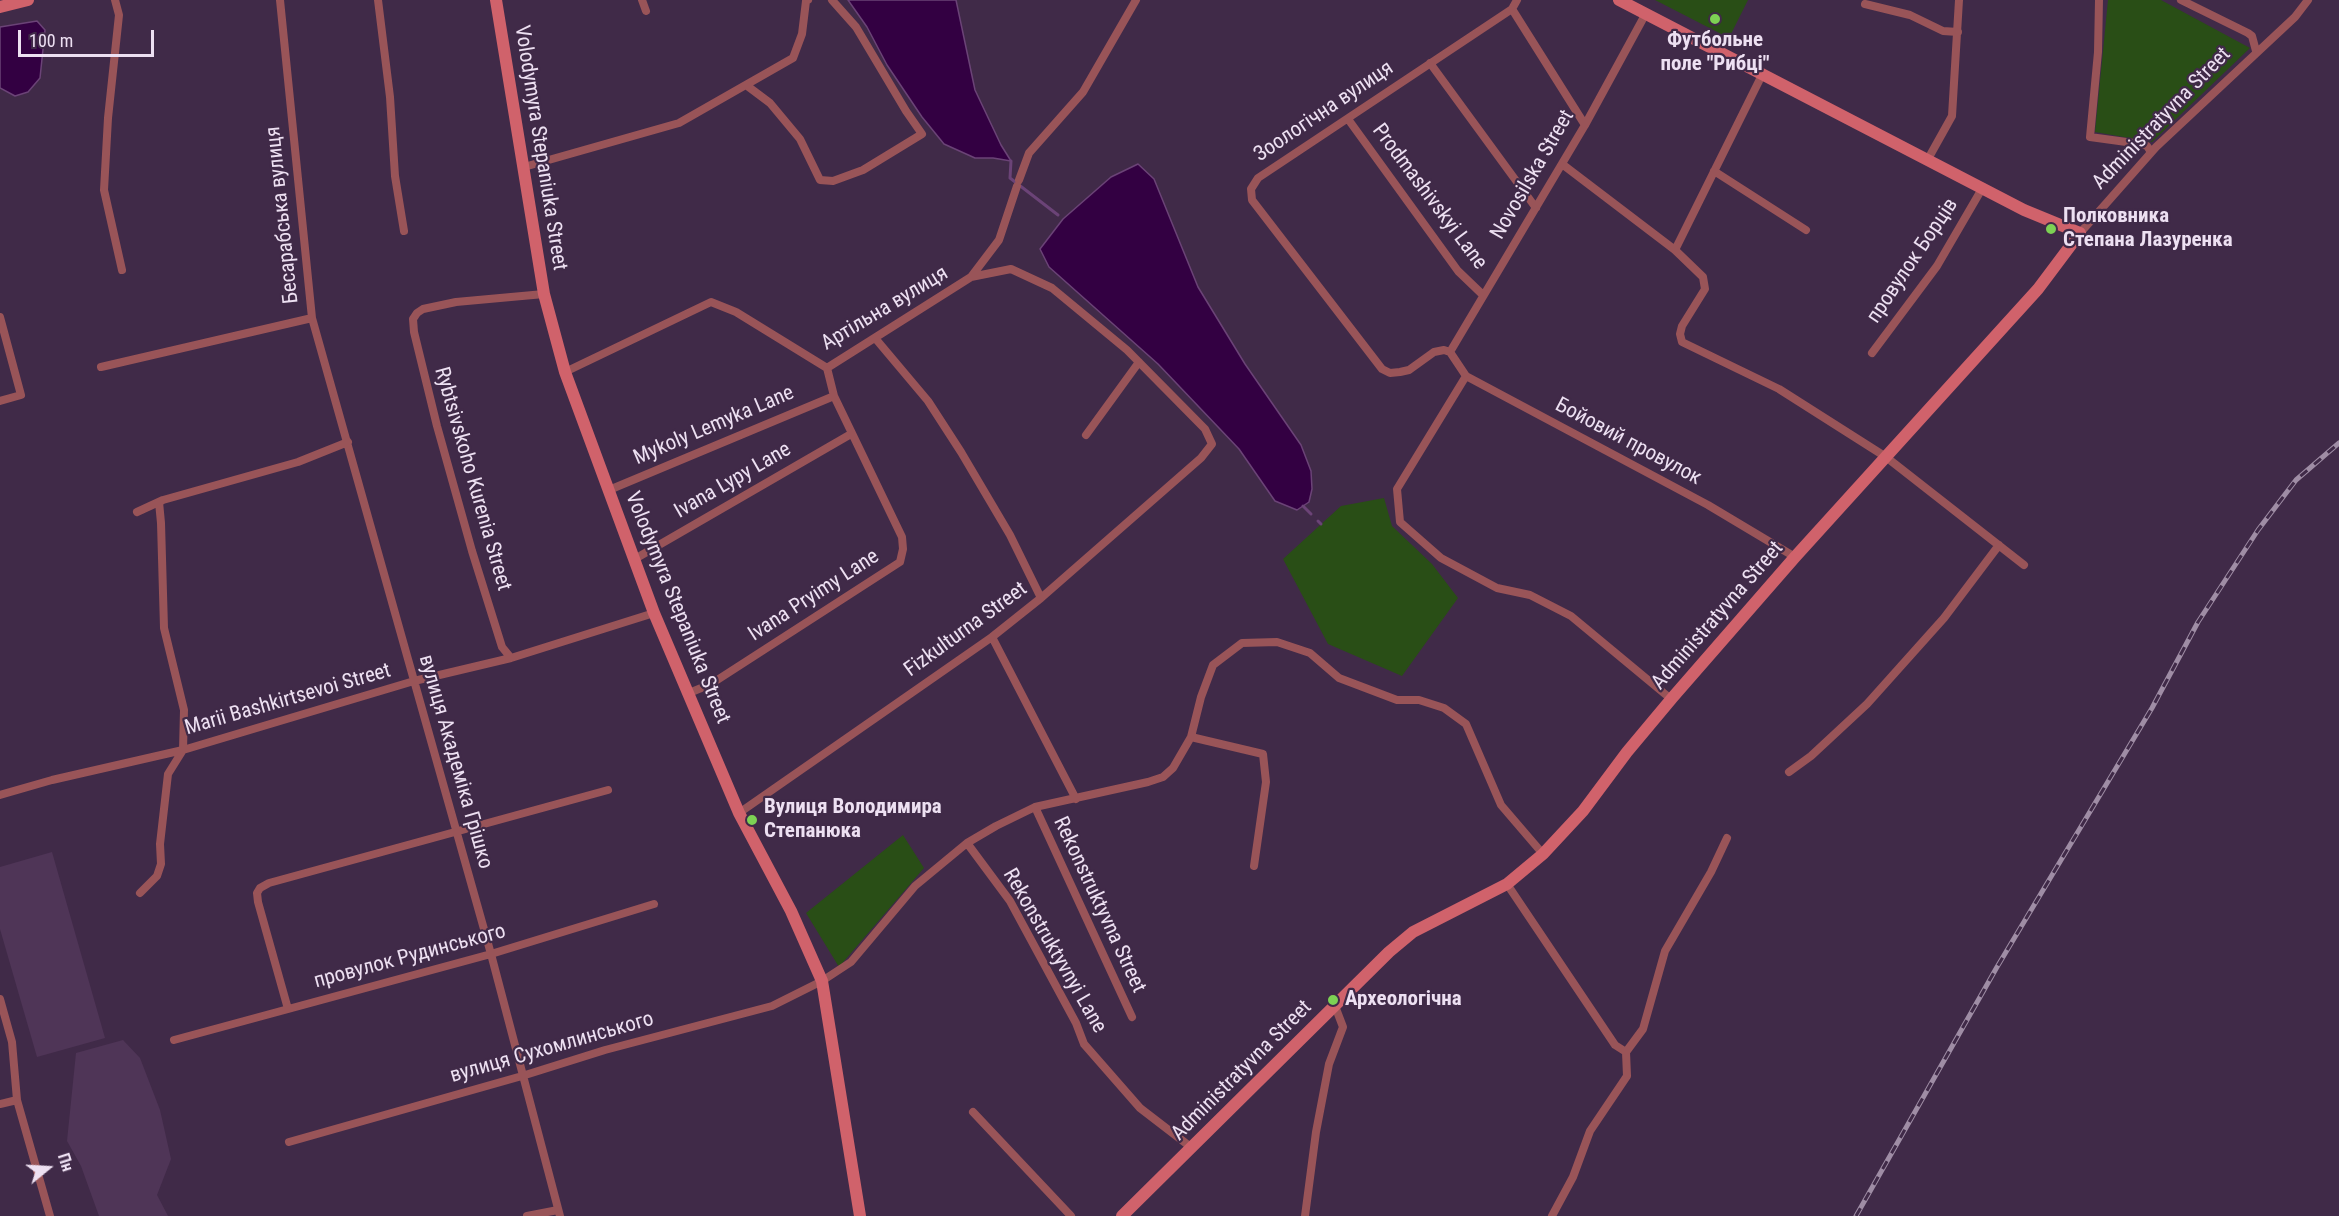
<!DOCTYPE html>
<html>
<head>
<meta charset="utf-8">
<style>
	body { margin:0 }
	#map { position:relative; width:2339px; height:1216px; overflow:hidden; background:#402a48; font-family:"Roboto Condensed",sans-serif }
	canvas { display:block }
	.north { position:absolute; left:18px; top:1138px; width:60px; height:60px; -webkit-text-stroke:4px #402a48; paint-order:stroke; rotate:72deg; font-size:16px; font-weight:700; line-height:24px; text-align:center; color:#ede0f2 }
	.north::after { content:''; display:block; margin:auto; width:21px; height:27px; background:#ede0f2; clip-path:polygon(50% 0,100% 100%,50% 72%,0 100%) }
	.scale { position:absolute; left:18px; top:30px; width:136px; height:27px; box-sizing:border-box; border:3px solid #ede0f2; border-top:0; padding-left:8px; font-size:18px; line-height:21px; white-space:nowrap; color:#ede0f2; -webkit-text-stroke:4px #402a48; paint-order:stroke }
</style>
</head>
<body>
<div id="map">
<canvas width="2339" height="1216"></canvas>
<div class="north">Пн</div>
<div class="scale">100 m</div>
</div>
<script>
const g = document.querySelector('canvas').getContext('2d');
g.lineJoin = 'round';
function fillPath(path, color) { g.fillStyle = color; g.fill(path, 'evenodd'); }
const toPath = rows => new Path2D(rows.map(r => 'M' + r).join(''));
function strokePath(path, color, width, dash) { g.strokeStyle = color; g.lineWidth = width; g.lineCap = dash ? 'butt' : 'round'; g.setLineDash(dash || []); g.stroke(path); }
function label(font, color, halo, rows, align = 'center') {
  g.font = font + ' "Roboto Condensed",sans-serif'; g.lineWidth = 4.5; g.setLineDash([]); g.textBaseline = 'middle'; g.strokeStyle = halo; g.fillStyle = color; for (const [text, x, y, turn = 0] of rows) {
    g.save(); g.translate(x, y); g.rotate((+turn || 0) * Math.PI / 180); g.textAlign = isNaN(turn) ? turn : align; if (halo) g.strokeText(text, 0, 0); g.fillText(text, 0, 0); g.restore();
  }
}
fillPath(toPath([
	[52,852,105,1038,37,1057,0,929,0,867],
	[123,1040,140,1058,160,1110,171,1159,157,1195,168,1216,99,1216,81,1166,67,1141,76,1053]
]), '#4f3557');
fillPath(toPath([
	[1655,0,1748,0,1729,38],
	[2108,0,2161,0,2250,48,2152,142,2095,132],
	[1384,498,1392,526,1432,564,1458,598,1402,676,1328,644,1283,559,1341,506],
	[903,835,924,868,839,967,806,913]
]), '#294e16');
const water = toPath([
	[848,0,956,0,975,90,1001,145,1011,161,993,158,975,158,944,144,922,117,887,65,867,27,848,0],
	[37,21,45,30,40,78,28,92,15,96,0,88,0,27,37,21],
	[1138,164,1154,179,1198,287,1245,364,1301,445,1311,471,1312,489,1309,502,1297,510,1275,501,1239,449,1158,364,1049,267,1040,249,1063,219,1111,177,1138,164]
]);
fillPath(water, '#330042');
strokePath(water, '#6b4377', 1.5);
strokePath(toPath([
	[1011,161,1010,178,1058,215],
	[1303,506,1311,514],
	[1318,521,1321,524]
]), '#6b4377', 3);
strokePath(toPath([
	[115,0,119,15,108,118,104,190,122,270],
	[280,0,312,318,491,954,560,1216],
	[378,0,390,97,395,176,404,231],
	[642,0,646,11],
	[2099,0,2098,52,2090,137,2141,144,2147,146,2151,152],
	[2181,0,2248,33,2252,36,2256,51],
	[1865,4,1910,15,1943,31,1958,32],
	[1512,9,1585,125],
	[1430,63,1536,208],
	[746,85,770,103,800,139,820,180,833,181,863,170,922,134,906,111,856,27,832,0],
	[1348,119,1458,271,1483,295],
	[1928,159,1952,116,1959,0],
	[1562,164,1675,250,1703,277,1705,289,1682,326,1680,334,1682,342,1779,389,1886,457,2024,565],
	[524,167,679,123,793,58,802,34,806,1,808,0],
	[1714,171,1806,230],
	[1019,180,1029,153,1083,92,1136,0],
	[2080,233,2156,147,2295,17,2308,0],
	[1675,250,1762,75],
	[0,317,21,395,0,401],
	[875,338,928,401,961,452,1010,535,1041,598],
	[1450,352,1444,350,1434,352,1409,370,1400,372,1390,373,1382,369,1252,200,1251,189,1258,178,1512,9,1517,0],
	[1450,352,1466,376,1708,505,1795,557],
	[1450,352,1585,125,1645,15],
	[1872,353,1937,266,1983,187],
	[101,367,312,318],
	[565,372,711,302,736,312,827,368,971,277,999,240,1017,186],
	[1466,376,1397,489,1400,522,1441,558,1497,588,1530,595,1571,616,1671,699],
	[1086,435,1139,362],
	[609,490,834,396],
	[137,512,163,500,298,462,348,442],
	[633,560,851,434],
	[992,637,1076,799],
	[511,658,502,647,472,551,437,426,414,332,413,319,417,313,423,309,456,302,544,294],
	[689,693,711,684,900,562,903,549,902,537,834,396,827,368],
	[1191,737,1263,754,1266,782,1254,866],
	[1789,772,1811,756,1867,704,1944,618,1999,545],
	[0,795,52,780,183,750,414,681,511,658,654,613],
	[1035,807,1132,1017],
	[739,813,992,637,1041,598,1201,458,1212,444,1205,429,1127,350,1052,288,1011,269,971,277],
	[967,843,1010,901,1076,1023,1084,1044,1140,1108,1192,1148],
	[1507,884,1615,1045,1626,1052,1627,1076,1590,1131,1573,1177,1552,1216],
	[140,893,157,876,161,864,160,844,168,774,183,750,184,710,164,628,161,523,159,502],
	[0,999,12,1042,17,1100,50,1216],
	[288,1009,258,902,257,893,260,888,269,883,608,790],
	[174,1040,491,954,654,904],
	[1626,1052,1643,1029,1665,951,1711,872,1727,838],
	[0,1104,17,1100],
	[973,1112,1071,1216],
	[289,1142,522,1076,605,1050,772,1006,822,981,851,962,915,886,967,843,996,826,1035,807,1148,782,1163,777,1173,768,1191,737,1201,697,1213,665,1242,643,1277,642,1310,653,1339,678,1397,700,1419,700,1444,708,1466,724,1501,805,1543,854],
	[527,1216,558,1210],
	[1305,1216,1316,1132,1329,1064,1343,1027,1335,1006]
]), '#995458', 8);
strokePath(toPath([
	[496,0,544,294,565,372,654,613,739,813,791,911,822,981,860,1216],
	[0,7,28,0],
	[1122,1216,1389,952,1413,932,1507,884,1543,854,1583,811,1627,752,1673,697,1795,557,2038,289,2080,233,2024,210,1619,0]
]), '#d0626b', 12);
const rail = toPath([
	[1856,1216,1997,967,2152,708,2198,622,2258,530,2296,480,2339,443]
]);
strokePath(rail, '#9f8da5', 5);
strokePath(rail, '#402a48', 3, [9]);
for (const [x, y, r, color] of [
	[1715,19,6,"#7dd154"],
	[2051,229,6,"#7dd154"],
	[752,820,6,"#7dd154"],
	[1333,1000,6,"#7dd154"]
]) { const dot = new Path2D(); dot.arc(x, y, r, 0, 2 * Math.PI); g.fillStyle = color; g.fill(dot); strokePath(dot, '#402a48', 2); }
label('bold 21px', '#ede0f2', '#402a48', [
	["Футбольне",1715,41,"center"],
	["поле \"Рибці\"",1715,65,"center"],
	["Полковника",2063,217],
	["Степана Лазуренка",2063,241],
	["Вулиця Володимира",764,808],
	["Степанюка",764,832],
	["Археологічна",1345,1000]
], 'left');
label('21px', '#ede0f2', '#402a48', [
	["Зоологічна вулиця",1324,112,-34],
	["Administratyvna Street",2162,119,-46],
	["Volodymyra Stepaniuka Street",540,148,81],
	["Novosilska Street",1533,175,-60],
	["Prodmashivskyi Lane",1429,197,53],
	["Бесарабська вулиця",283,215,-96],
	["провулок Борців",1913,261,-56],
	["Артільна вулиця",885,309,-31],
	["Mykoly Lemyka Lane",714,426,-23],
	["Бойовий провулок",1628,442,28],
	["Rybtsivskoho Kurenia Street",472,479,74],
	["Ivana Lypy Lane",733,481,-30],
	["Ivana Pryimy Lane",814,596,-33],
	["Volodymyra Stepaniuka Street",677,608,68],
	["Administratyvna Street",1718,616,-49],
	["Fizkulturna Street",966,630,-36],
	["Marii Bashkirtsevoi Street",288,700,-16],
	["вулиця Академіка Грішко",455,762,74],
	["Rekonstruktyvna Street",1099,905,65],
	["Rekonstruktyvnyi Lane",1054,951,60],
	["провулок Рудинського",410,957,-15],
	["вулиця Сухомлинського",552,1048,-16],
	["Administratyvna Street",1242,1071,-45]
]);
</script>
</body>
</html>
